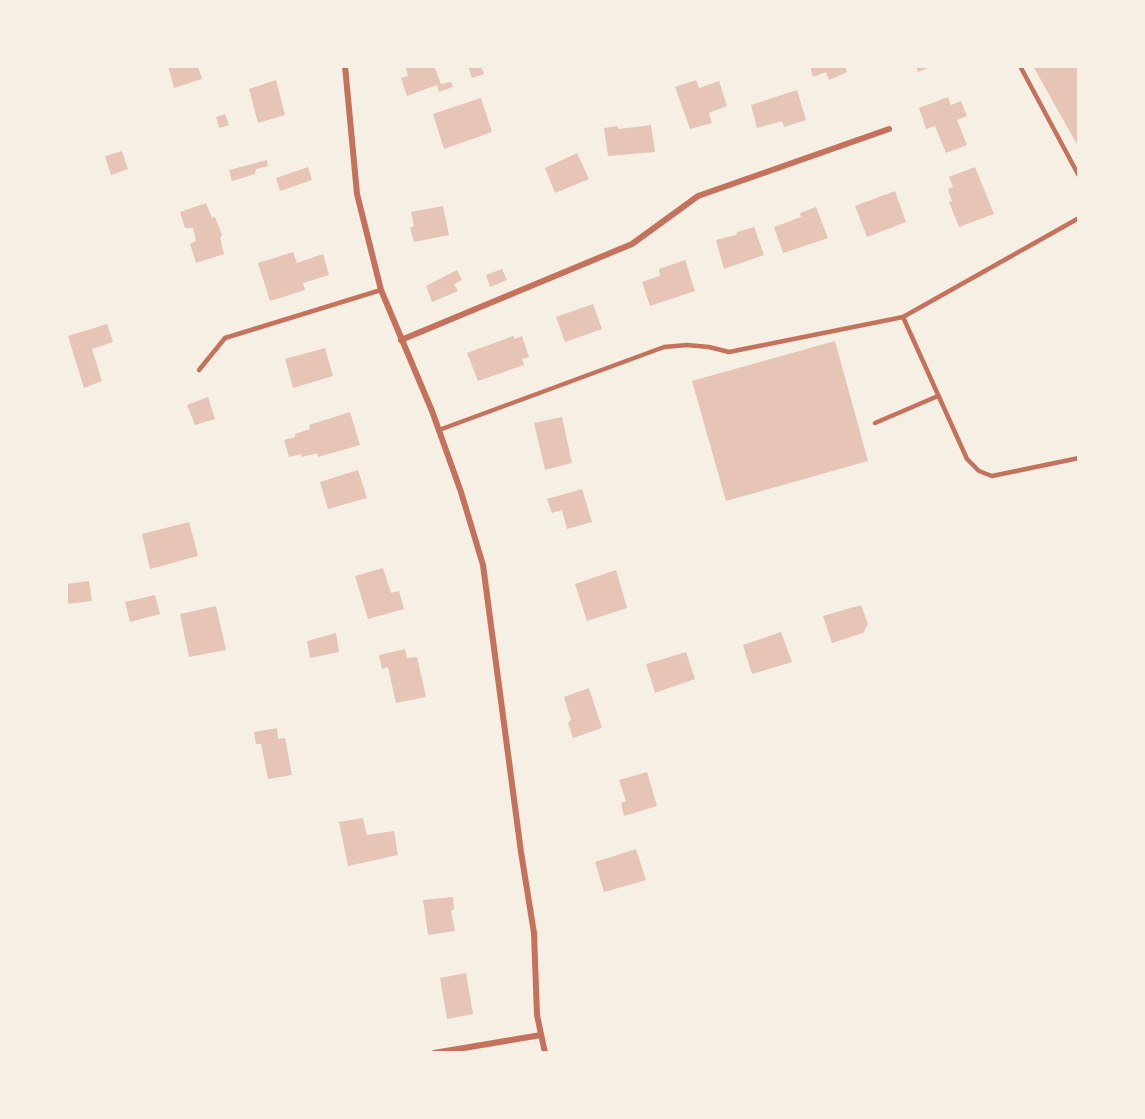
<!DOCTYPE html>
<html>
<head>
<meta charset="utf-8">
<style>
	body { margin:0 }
	#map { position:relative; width:1145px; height:1119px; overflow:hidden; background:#f6efe4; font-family:Overpass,sans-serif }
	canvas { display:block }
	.frame { position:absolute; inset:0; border:68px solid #f6efe4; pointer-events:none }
</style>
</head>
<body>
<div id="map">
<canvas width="1145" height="1119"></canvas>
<div class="frame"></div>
</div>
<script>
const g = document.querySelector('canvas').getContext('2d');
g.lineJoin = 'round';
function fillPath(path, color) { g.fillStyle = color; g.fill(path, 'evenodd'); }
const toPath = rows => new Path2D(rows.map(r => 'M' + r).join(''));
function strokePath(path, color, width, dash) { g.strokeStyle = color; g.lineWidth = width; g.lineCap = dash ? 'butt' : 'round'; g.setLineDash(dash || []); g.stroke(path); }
fillPath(toPath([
	[168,66,198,66,202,79,174,88],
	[405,66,434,66,441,84,451,82,453,87,439,92,437,85,407,96,401,78,408,76],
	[468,66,481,66,484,74,472,78],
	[810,66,845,66,847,72,829,80,826,72,813,77],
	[916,66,933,66,918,72],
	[1033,66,1079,66,1079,148],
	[276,80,285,115,258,123,249,89],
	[696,80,699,88,719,81,727,106,709,113,712,123,690,129,675,87],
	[797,90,806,120,784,127,782,121,757,128,751,105],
	[948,97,951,105,961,101,967,116,957,120,967,145,946,153,935,126,926,129,919,108],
	[481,98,492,132,444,149,433,114],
	[225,114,229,125,219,128,216,117],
	[651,125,655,152,608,156,604,128,617,126,619,129],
	[122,151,128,169,111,175,105,156],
	[577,153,589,179,555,193,545,168],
	[267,160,268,166,256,169,255,174,232,181,229,170],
	[308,167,312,180,280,191,276,178],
	[975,167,994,214,959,227,949,202,952,201,948,189,953,187,949,177],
	[895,191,906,222,867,237,855,206],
	[206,203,212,218,215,217,222,235,220,238,224,254,196,263,190,244,196,241,193,228,185,228,180,212],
	[443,206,449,235,414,242,410,228,414,226,411,212],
	[816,207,828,238,783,253,774,227,801,217,800,213],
	[754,227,764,255,724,269,716,240,736,235,737,232],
	[293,252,297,263,323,254,329,275,303,283,305,290,270,301,258,263],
	[685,260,695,291,650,306,642,282,660,276,659,269],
	[502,269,507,280,490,287,486,275],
	[457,270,462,280,454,284,458,291,432,302,426,286],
	[593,304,602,329,565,342,556,317],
	[107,324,113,342,92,349,102,381,84,388,68,336],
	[513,336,515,339,522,336,529,357,522,359,524,365,478,381,467,353],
	[835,341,868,461,726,501,692,381],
	[325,348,333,376,293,388,285,359],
	[208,397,215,419,195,425,187,405],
	[350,412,360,445,318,457,317,453,302,457,301,454,289,457,284,440,295,437,295,434,310,429,309,425],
	[562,417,572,463,545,470,534,423],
	[358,470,367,498,328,509,320,482],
	[582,489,592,522,567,529,562,510,552,513,547,499],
	[189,522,198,556,150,569,142,534],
	[383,568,391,593,399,591,404,609,368,619,355,576],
	[616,570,627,608,587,621,575,584],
	[89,581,92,601,66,604,66,584],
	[155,595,160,614,130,622,125,602],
	[861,605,868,624,863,633,832,643,823,616],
	[216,606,226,650,189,657,180,614],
	[781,632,792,662,752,674,743,645],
	[336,633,339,652,310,658,307,641],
	[405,649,407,658,417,657,426,697,396,703,388,667,382,669,379,655],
	[686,652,695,679,655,693,646,664],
	[589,688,602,728,573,738,568,723,571,720,564,697],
	[277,728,278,739,285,738,292,775,268,779,261,744,256,744,254,732],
	[647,772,657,806,624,816,621,803,626,801,619,780],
	[363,818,367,835,394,831,398,855,348,866,339,822],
	[636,849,646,880,604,892,595,862],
	[453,897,454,909,451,911,455,931,428,935,423,900],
	[466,973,473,1014,447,1019,440,978]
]), '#e6c5b7');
strokePath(toPath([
	[1020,66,1079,176],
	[903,317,1079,218],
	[199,370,225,338,381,290],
	[875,423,938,396],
	[439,430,664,347,687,345,709,347,729,352,903,317,967,459,979,471,992,476,1079,458]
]), '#c5725c', 4.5);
strokePath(toPath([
	[345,66,357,194,381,290,432,411,461,492,483,565,521,852,534,933,537,1015,545,1053],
	[401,340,632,244,698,196,889,129],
	[434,1053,541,1035]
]), '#c5725c', 6);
</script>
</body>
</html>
